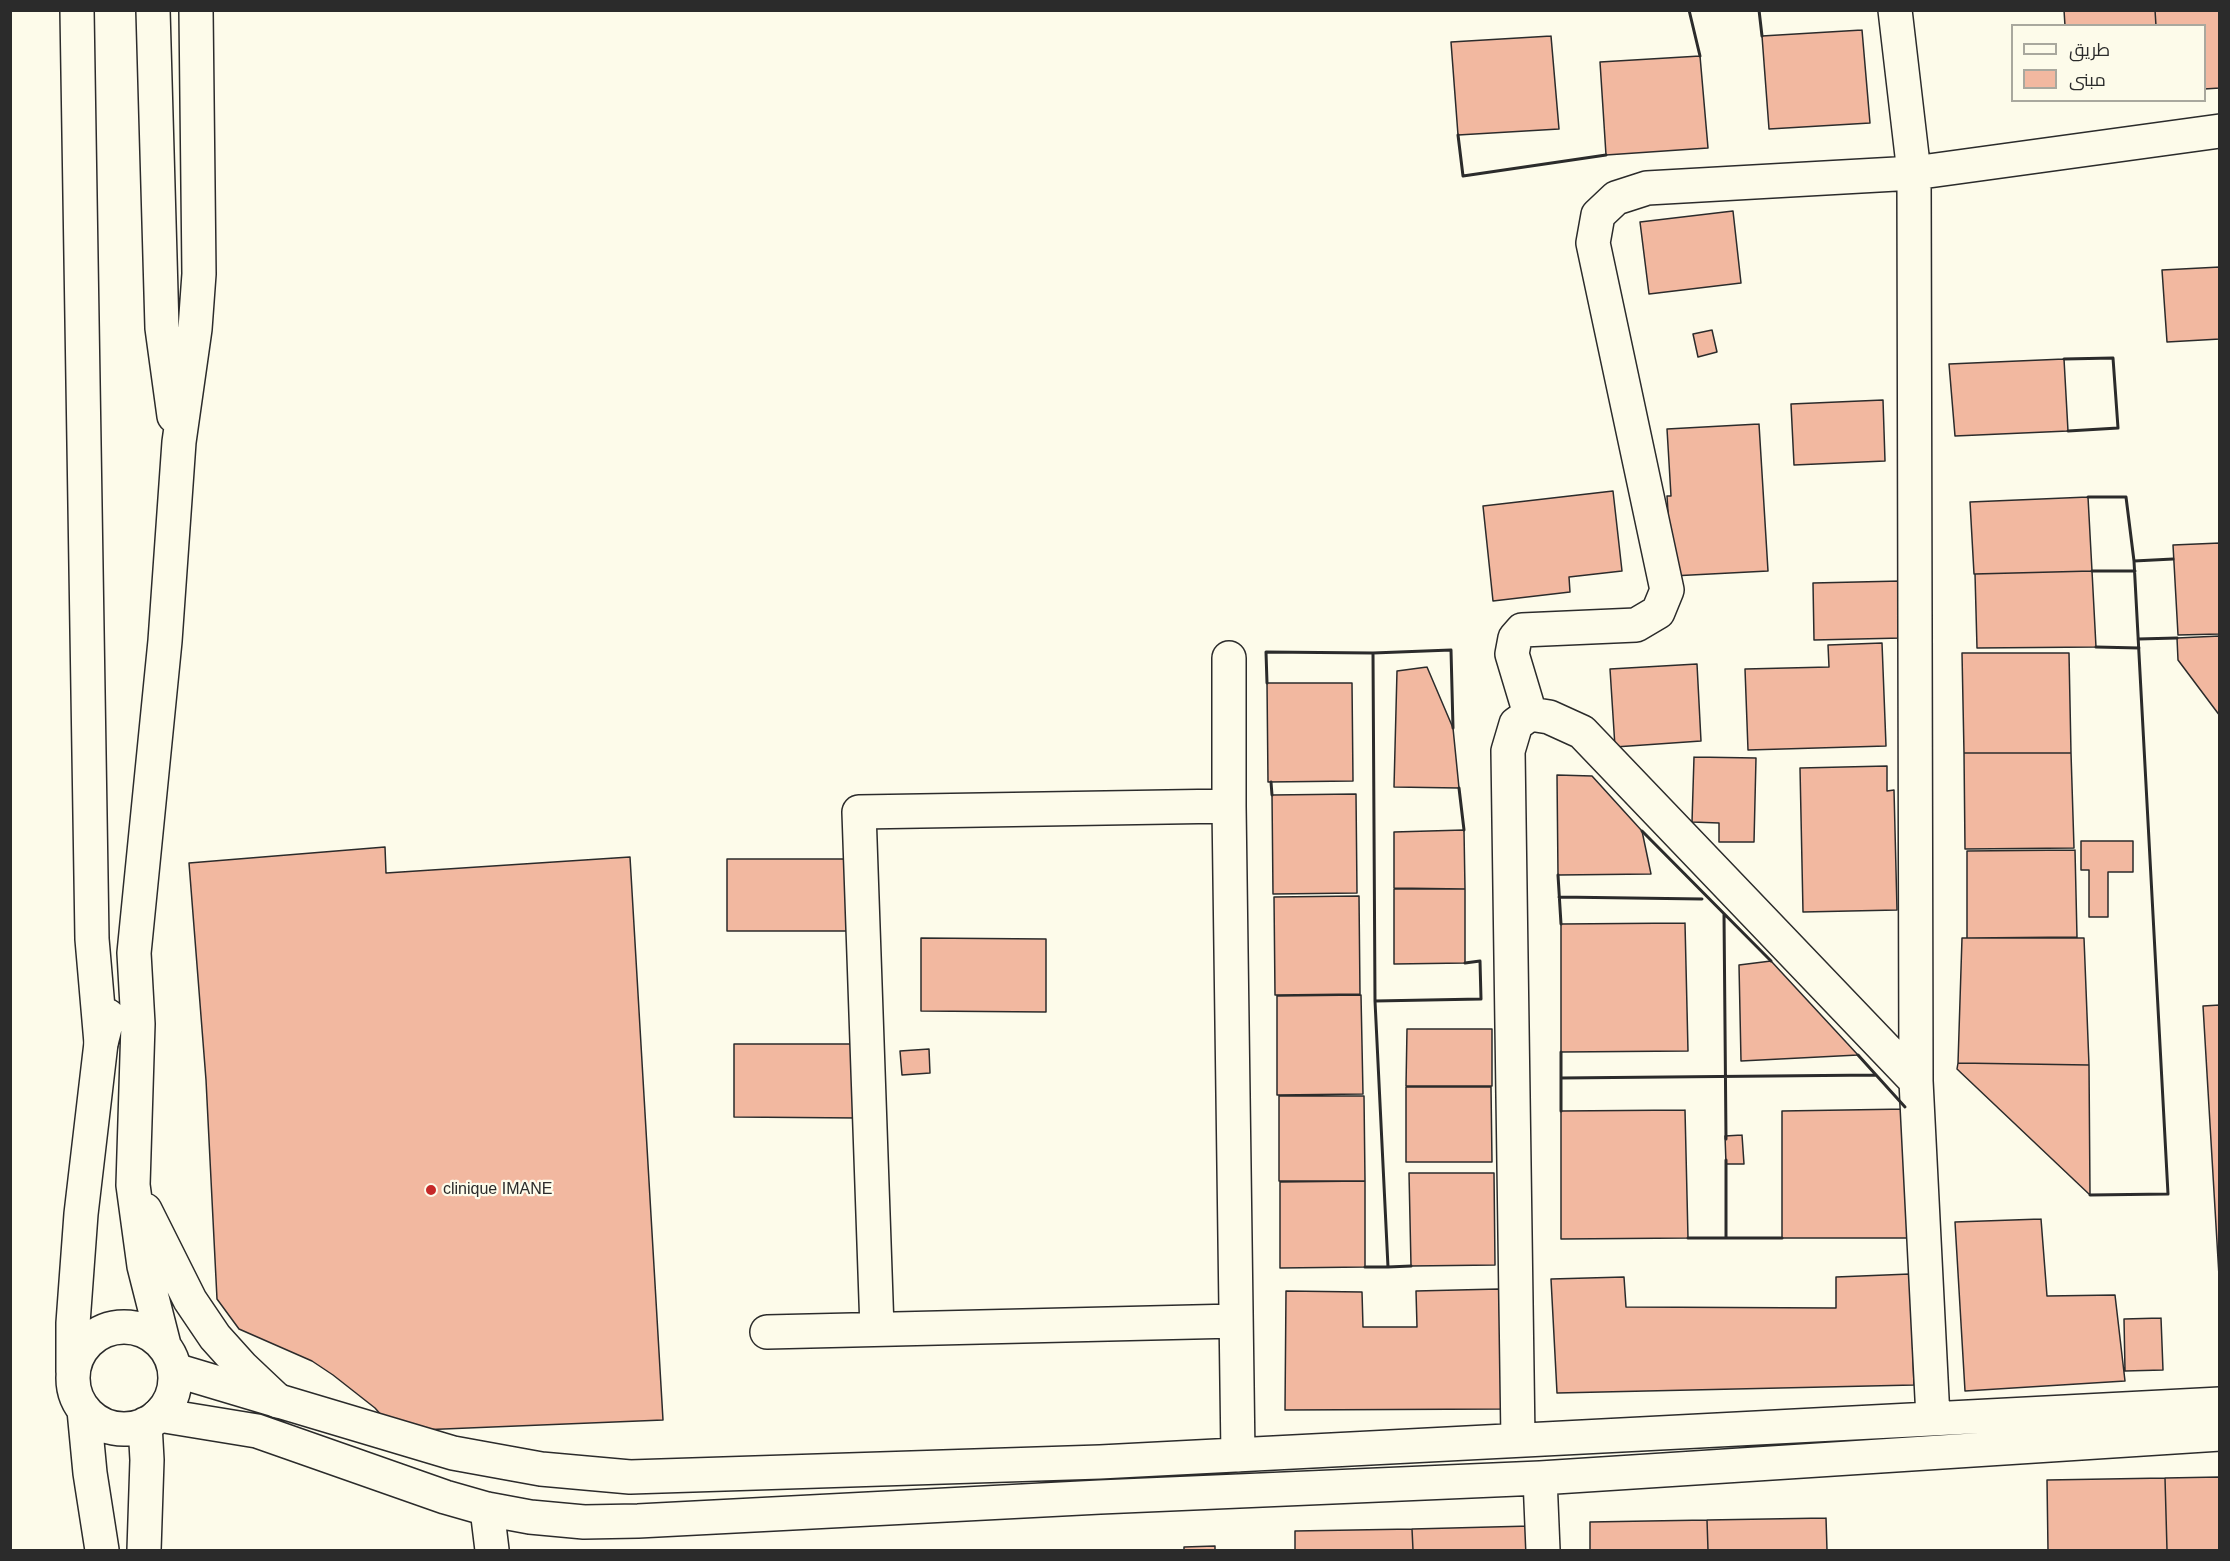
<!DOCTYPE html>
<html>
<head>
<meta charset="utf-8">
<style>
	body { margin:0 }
	#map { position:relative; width:2230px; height:1561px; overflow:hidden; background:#fdfbea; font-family:Helvetica,Cairo,sans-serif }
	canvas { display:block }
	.frame { position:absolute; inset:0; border:12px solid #2b2b2b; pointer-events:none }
	.legend { position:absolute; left:2011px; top:24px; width:195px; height:78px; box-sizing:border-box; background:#fdfbea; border:2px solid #a9a89e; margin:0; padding:8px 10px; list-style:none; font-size:18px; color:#2b2b2b }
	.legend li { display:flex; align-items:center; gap:12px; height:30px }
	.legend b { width:30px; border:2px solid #a9a89e }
</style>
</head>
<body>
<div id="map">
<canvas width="2230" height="1561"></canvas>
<div class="frame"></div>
<ul class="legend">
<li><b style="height:8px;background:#fdfbea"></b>طريق</li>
<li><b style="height:16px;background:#f2b8a0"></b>مبنى</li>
</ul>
</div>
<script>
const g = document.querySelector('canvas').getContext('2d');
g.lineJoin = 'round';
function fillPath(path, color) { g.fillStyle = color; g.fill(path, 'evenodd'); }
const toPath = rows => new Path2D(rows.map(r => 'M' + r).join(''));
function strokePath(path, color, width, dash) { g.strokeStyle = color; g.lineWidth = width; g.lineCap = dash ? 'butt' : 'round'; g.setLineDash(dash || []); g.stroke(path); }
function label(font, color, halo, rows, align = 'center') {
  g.font = font + ' Helvetica,sans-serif'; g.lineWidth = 4.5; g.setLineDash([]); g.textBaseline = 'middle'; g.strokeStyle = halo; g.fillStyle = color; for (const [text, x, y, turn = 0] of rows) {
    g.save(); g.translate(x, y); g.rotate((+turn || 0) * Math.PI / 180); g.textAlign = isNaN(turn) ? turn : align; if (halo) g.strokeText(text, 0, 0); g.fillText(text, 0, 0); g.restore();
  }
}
const building = toPath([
	[2064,10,2155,10,2156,26,2065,26,2064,10],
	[2155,10,2220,10,2220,88,2204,89,2204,26,2156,26,2155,10],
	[1862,30,1870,123,1769,129,1762,36,1862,30],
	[1551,36,1559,129,1458,135,1451,42,1551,36],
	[1700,56,1708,148,1606,155,1600,62,1700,56],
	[1733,211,1741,283,1649,294,1640,222,1733,211],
	[2220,267,2220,339,2167,342,2162,270,2220,267],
	[1712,330,1717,352,1698,357,1693,334,1712,330],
	[2064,359,2068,431,1955,436,1949,364,2064,359],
	[1883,400,1885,461,1794,465,1791,404,1883,400],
	[1759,424,1768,571,1672,576,1667,496,1671,496,1667,429,1759,424],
	[1613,491,1622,571,1569,577,1570,592,1493,601,1483,506,1613,491],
	[2088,497,2092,571,1974,574,1970,502,2088,497],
	[2220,543,2220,634,2178,635,2173,545,2220,543],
	[2092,571,2096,647,1977,648,1975,574,2092,571],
	[1901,581,1902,638,1814,640,1813,583,1901,581],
	[2220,636,2220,716,2178,660,2177,638,2220,636],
	[1882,643,1886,746,1748,750,1745,669,1829,667,1828,645,1882,643],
	[1962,653,2069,653,2071,753,1964,753,1962,653],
	[1697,664,1701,741,1615,747,1610,669,1697,664],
	[1427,667,1453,728,1459,788,1394,787,1397,671,1427,667],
	[1267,683,1352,683,1353,781,1268,782,1267,683],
	[1964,753,2071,753,2074,848,1965,849,1964,753],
	[1694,757,1756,758,1754,842,1719,842,1719,823,1692,822,1694,757],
	[1887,766,1887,791,1894,790,1897,910,1803,912,1800,768,1887,766],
	[1557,775,1592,776,1642,831,1651,874,1558,875,1557,775],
	[1356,794,1357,893,1273,894,1272,795,1356,794],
	[1464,830,1465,889,1394,888,1394,832,1464,830],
	[2081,841,2133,841,2133,872,2108,872,2108,917,2089,917,2089,870,2081,870,2081,841],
	[385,847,386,873,630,857,663,1420,395,1431,375,1408,333,1375,312,1361,239,1329,217,1299,206,1080,189,863,385,847],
	[2075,850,2077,937,1967,938,1967,851,2075,850],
	[727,859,852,859,852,931,727,931,727,859],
	[1394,889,1465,889,1465,963,1394,964,1394,889],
	[1359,896,1360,994,1275,995,1274,897,1359,896],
	[1685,923,1688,1051,1561,1052,1561,924,1685,923],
	[921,938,1046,939,1046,1012,921,1011,921,938],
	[1962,938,2084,938,2089,1065,1958,1063,1962,938],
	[1771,961,1858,1055,1741,1061,1739,965,1771,961],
	[1361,995,1363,1094,1277,1095,1277,996,1361,995],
	[2220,1005,2220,1293,2203,1006,2220,1005],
	[1407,1029,1492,1029,1492,1086,1406,1086,1407,1029],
	[734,1044,859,1044,859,1118,734,1117,734,1044],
	[929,1049,930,1073,902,1075,900,1051,929,1049],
	[1958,1063,2089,1065,2090,1195,1957,1069,1958,1063],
	[1406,1087,1491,1087,1492,1162,1406,1162,1406,1087],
	[1279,1096,1364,1096,1365,1181,1279,1181,1279,1096],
	[1907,1109,1910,1238,1782,1238,1782,1111,1907,1109],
	[1685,1110,1688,1238,1561,1239,1561,1111,1685,1110],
	[1742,1135,1744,1164,1726,1164,1725,1136,1742,1135],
	[1409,1173,1494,1173,1495,1265,1411,1266,1409,1173],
	[1365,1181,1365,1267,1280,1268,1280,1182,1365,1181],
	[2041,1219,2047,1296,2115,1295,2125,1381,1965,1391,1955,1222,2041,1219],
	[1910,1274,1914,1385,1557,1393,1551,1279,1624,1277,1626,1307,1836,1308,1836,1277,1910,1274],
	[1499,1289,1502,1409,1285,1410,1286,1291,1362,1292,1363,1327,1417,1327,1416,1291,1499,1289],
	[2161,1318,2163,1370,2125,1371,2124,1319,2161,1318],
	[2220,1477,2220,1550,2167,1550,2165,1478,2220,1477],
	[2165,1478,2167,1550,2048,1550,2047,1480,2165,1478],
	[1826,1518,1827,1550,1708,1550,1707,1520,1826,1518],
	[1707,1520,1708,1550,1590,1550,1590,1522,1707,1520],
	[1531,1526,1532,1550,1413,1550,1412,1529,1531,1526],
	[1412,1529,1413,1550,1295,1550,1295,1531,1412,1529],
	[1215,1546,1215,1550,1184,1550,1184,1547,1215,1546]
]);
fillPath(building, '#f2b8a0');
strokePath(building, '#2b2b2b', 1.5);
const minor = toPath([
	[1895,10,1914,173,1916,1081,1933,1418],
	[1229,658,1229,806,1238,1455],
	[1530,714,1512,654,1515,638,1522,630,1636,625,1658,612,1667,590,1593,243,1598,215,1616,198,1647,188,1914,173,2220,131],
	[877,1329,859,812,1229,806],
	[767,1332,1236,1321],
	[175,1370,453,1453,541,1469,630,1477,1100,1462,2220,1404],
	[159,1415,257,1431,445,1497,487,1509,530,1517,584,1522,638,1521,1100,1497,1540,1478,2220,1434],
	[1518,1440,1508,751,1516,724,1530,714,1549,717,1582,732,1916,1081],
	[1540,1478,1543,1550],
	[487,1509,492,1550]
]);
const primary = toPath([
	[153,10,162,328,174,416],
	[145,1210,190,1300,215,1337,242,1367,278,1401],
	'73 1378a51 51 0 1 1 102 0a51 51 0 1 1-102 0Z',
	[164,1345,144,1266,133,1185,138,1024,134,953,165,641,179,442,195,329,199,274,196,10],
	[73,1372,73,1323,81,1214,101,1043,108,1016],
	[84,1410,90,1473,102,1550],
	[144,1550,147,1460,145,1424]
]);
const trunk = toPath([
	[77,10,92,939,101,1043]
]);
strokePath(minor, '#2b2b2b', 36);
strokePath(primary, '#2b2b2b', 36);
strokePath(trunk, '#2b2b2b', 36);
strokePath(minor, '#fdfbea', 33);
strokePath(primary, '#fdfbea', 33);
strokePath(trunk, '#fdfbea', 33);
strokePath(toPath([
	[1689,10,1700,56],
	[1759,10,1762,36],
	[1458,135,1463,176,1606,155],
	[2064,359,2113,358,2118,428,2068,431],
	[2088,497,2126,497,2134,561,2168,1194,2090,1195],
	[2134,561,2173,559],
	[2092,571,2135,571],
	[2138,639,2177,638],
	[2096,647,2139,648],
	[1267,683,1266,652,1373,653],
	[1453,728,1451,650,1373,653,1375,1001,1481,999,1480,961,1465,963],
	[1271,782,1272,795],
	[1459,788,1464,830],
	[1642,831,1771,961],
	[1558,875,1561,924],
	[1559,897,1702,899],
	[1724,914,1726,1139],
	[1561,1052,1561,1111],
	[1858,1055,1905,1107],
	[1561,1078,1876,1075],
	[1726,1160,1726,1238],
	[1688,1238,1782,1238],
	[1365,1267,1388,1267,1375,1001],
	[1388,1267,1411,1266]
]), '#2b2b2b', 3);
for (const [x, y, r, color] of [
	[431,1190,6,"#c62828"]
]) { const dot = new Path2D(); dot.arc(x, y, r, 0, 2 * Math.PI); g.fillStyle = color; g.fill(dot); strokePath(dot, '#fdfbea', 2); }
label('16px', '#2b2b2b', '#fdfbea', [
	["clinique IMANE",443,1190]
], 'left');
</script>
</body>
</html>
